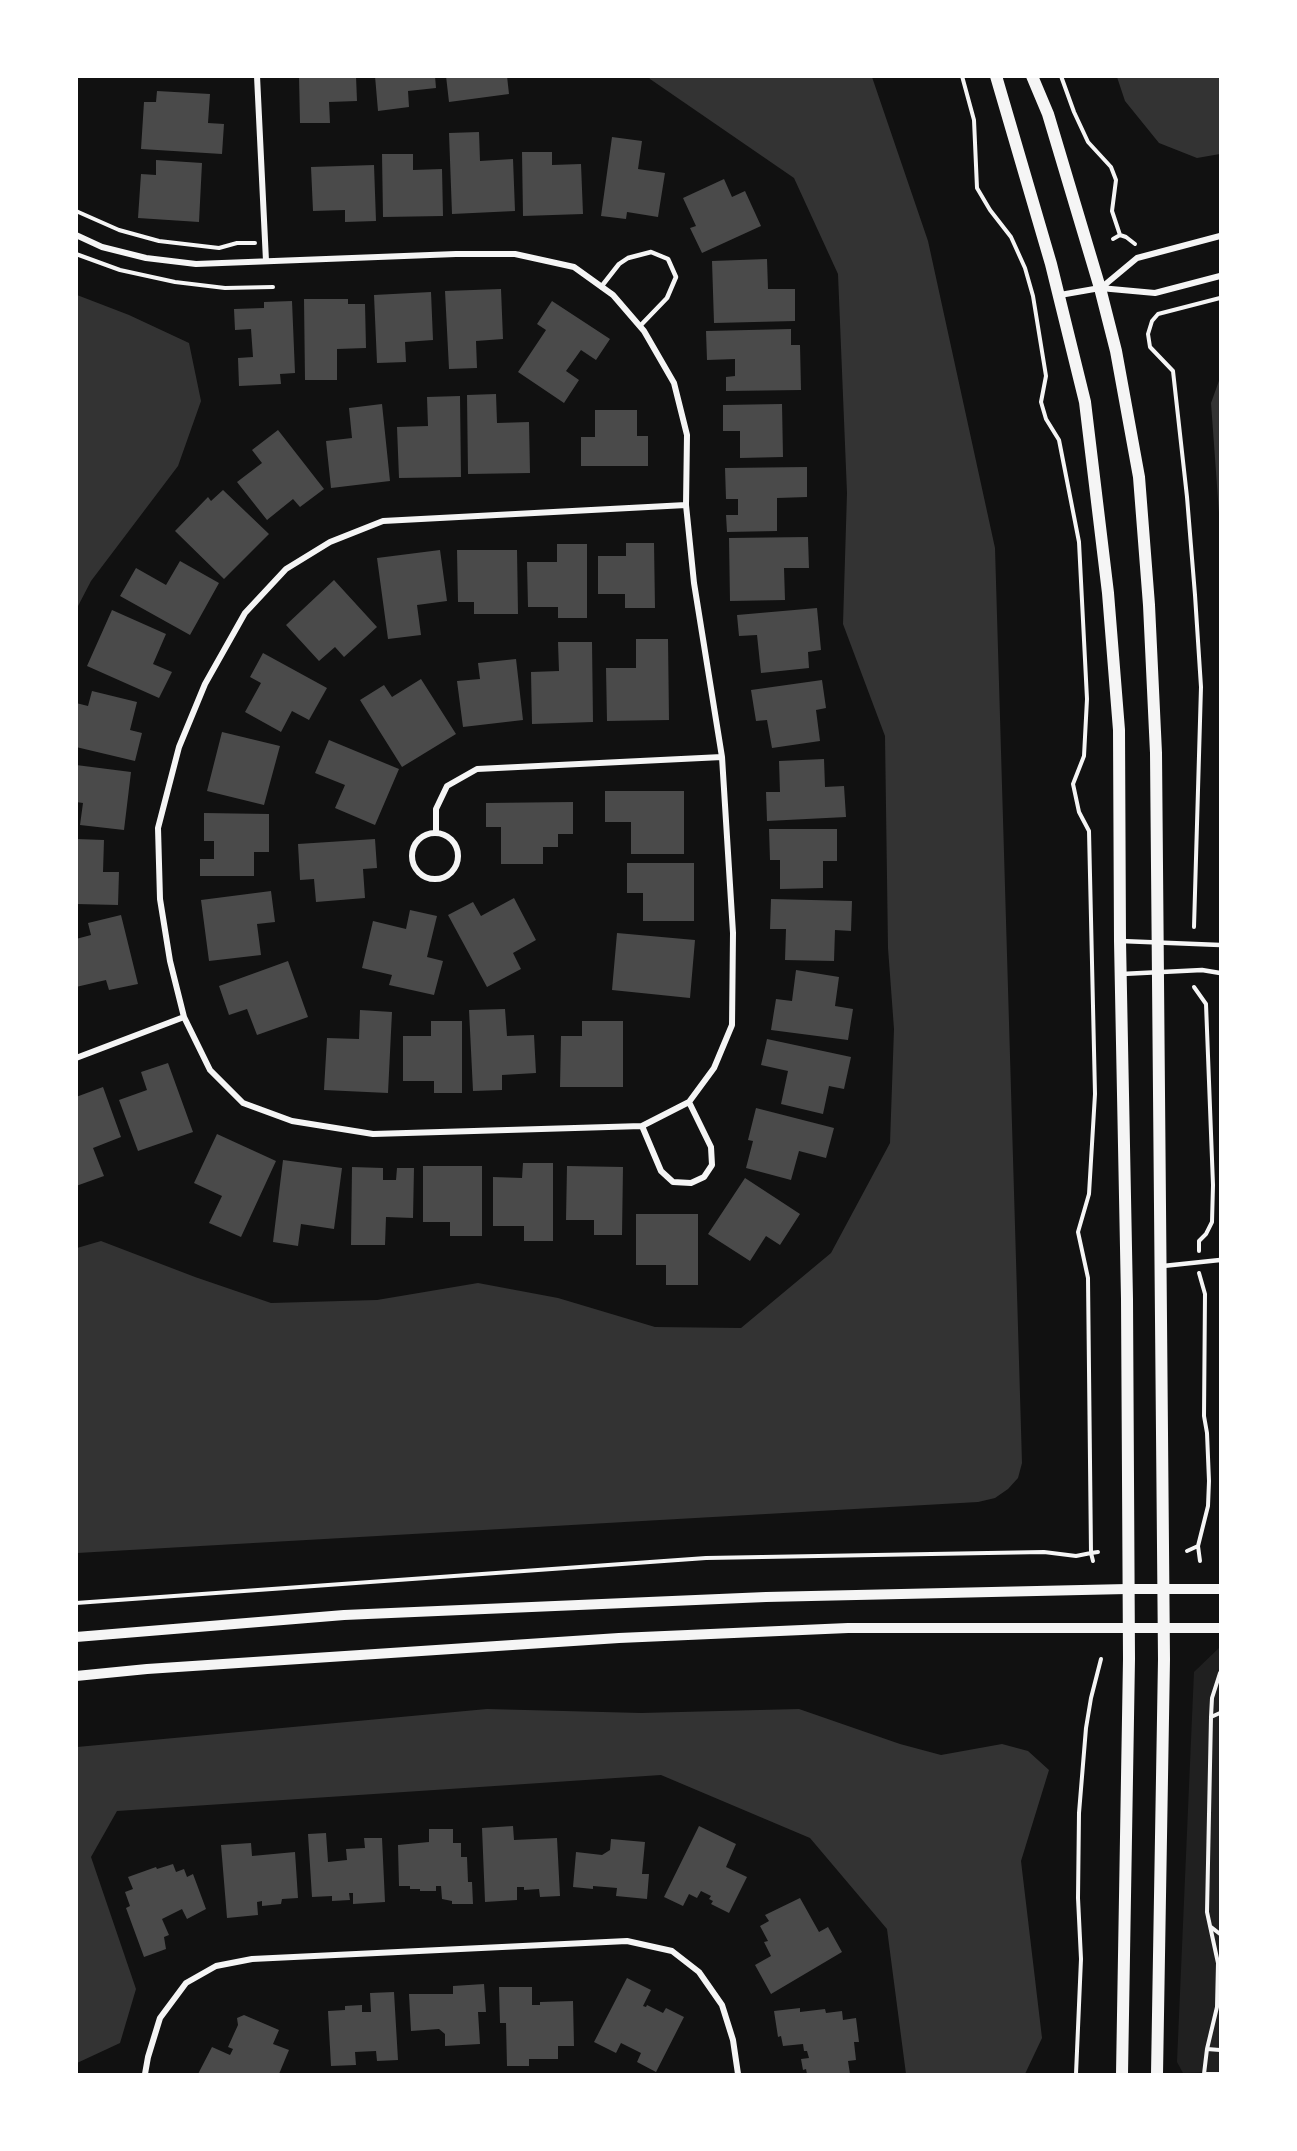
<!DOCTYPE html>
<html>
<head>
<meta charset="utf-8">
<style>
	body { margin:0 }
	#map { position:relative; width:1297px; height:2151px; overflow:hidden; background:#111; font-family:Ubuntu,sans-serif }
	canvas { display:block }
	.frame { position:absolute; inset:0; border:78px solid #fff; pointer-events:none }
</style>
</head>
<body>
<div id="map">
<canvas width="1297" height="2151"></canvas>
<div class="frame"></div>
</div>
<script>
const g = document.querySelector('canvas').getContext('2d');
g.lineJoin = 'round';
function fillPath(path, color) { g.fillStyle = color; g.fill(path, 'evenodd'); }
const toPath = rows => new Path2D(rows.map(r => 'M' + r).join(''));
function strokePath(path, color, width, dash) { g.strokeStyle = color; g.lineWidth = width; g.lineCap = dash ? 'butt' : 'round'; g.setLineDash(dash || []); g.stroke(path); }
fillPath(toPath([
	[1220,1647,1220,2072,1183,2073,1177,2062,1194,1672]
]), '#202020');
fillPath(toPath([
	[649,77,872,77,928,241,995,548,1022,1463,1018,1478,1008,1489,995,1498,978,1502,77,1553,77,1248,101,1241,195,1277,271,1303,377,1300,478,1283,558,1298,655,1327,741,1328,831,1253,890,1143,894,1029,888,948,885,736,843,624,847,493,838,274,794,178,650,79],
	[1117,77,1220,77,1220,154,1197,158,1159,143,1125,101],
	[77,295,129,315,189,343,201,401,178,466,91,581,77,608],
	[1220,378,1220,527,1211,403],
	[487,1709,641,1713,799,1709,900,1744,941,1755,1002,1744,1028,1751,1049,1770,1021,1861,1042,2038,1025,2074,906,2074,887,1929,810,1838,661,1775,117,1811,91,1857,136,1989,120,2043,77,2063,77,1747]
]), '#333');
fillPath(toPath([
	[299,76,356,76,357,101,329,102,330,123,300,123],
	[375,76,435,76,436,88,408,91,409,107,378,111],
	[446,76,507,76,509,94,449,102],
	[157,91,210,94,208,123,224,124,222,154,141,149,144,102,156,102],
	[479,132,480,161,513,159,515,211,452,214,449,133],
	[612,137,642,141,638,169,665,173,658,217,627,212,626,219,601,216],
	[522,152,552,152,552,165,581,164,583,214,523,216],
	[382,154,413,154,413,170,442,169,443,216,383,217],
	[156,160,202,163,199,222,138,218,141,174,156,175],
	[374,165,376,221,345,222,345,210,313,211,311,167],
	[724,179,732,197,745,191,761,226,702,253,690,228,696,226,683,198],
	[767,259,768,289,795,289,795,321,714,323,712,261],
	[501,289,503,339,476,341,477,368,449,369,445,291],
	[431,292,433,340,405,342,406,362,377,363,374,295],
	[304,299,348,299,348,304,365,304,366,348,337,349,337,380,305,380],
	[292,301,295,373,280,374,281,384,239,386,238,358,253,357,251,329,235,330,234,309,264,308,264,302],
	[552,301,610,339,596,360,581,350,566,371,579,380,564,403,518,372,546,330,537,324],
	[791,329,791,345,800,345,801,390,726,391,726,377,735,376,735,359,707,360,706,331],
	[496,394,497,423,529,422,530,473,468,474,467,395],
	[460,396,461,477,399,478,397,427,428,426,427,397],
	[382,404,390,481,331,488,326,441,352,438,349,408],
	[782,404,783,457,740,458,740,431,723,431,723,405],
	[595,410,637,410,637,436,648,436,648,466,581,466,581,437,595,437],
	[278,430,324,489,300,507,293,499,267,520,237,482,262,463,252,450],
	[807,467,807,497,777,498,777,531,727,532,726,515,738,515,738,499,726,499,725,468],
	[223,490,269,534,224,579,175,531,208,497,211,501],
	[808,537,809,568,784,568,785,600,730,601,729,538],
	[626,543,654,543,655,608,625,608,625,594,598,594,598,556,626,556],
	[557,544,587,544,587,618,558,618,558,607,528,607,527,562,557,562],
	[440,550,447,601,417,605,421,635,388,639,377,558],
	[457,550,517,550,518,614,474,614,474,602,458,602],
	[180,561,219,583,190,635,120,596,136,568,166,585],
	[334,580,377,627,344,657,335,647,319,661,286,625],
	[817,608,821,650,808,652,809,668,761,673,757,635,739,636,737,615],
	[112,610,166,634,153,664,172,672,159,698,87,666],
	[636,639,668,639,669,720,607,721,606,668,636,668],
	[558,642,592,642,593,722,532,724,531,672,559,671],
	[263,653,327,688,309,720,292,711,281,732,245,712,261,683,250,677],
	[516,659,523,720,463,727,457,681,480,679,478,663],
	[421,679,456,734,402,767,360,700,384,685,392,697],
	[822,680,826,708,816,710,820,741,772,748,767,720,756,721,751,690],
	[92,691,137,702,130,730,142,733,135,761,76,747,76,703,88,706],
	[222,732,280,746,264,805,207,791],
	[329,740,399,769,375,825,335,808,345,785,315,773],
	[824,759,825,787,844,786,846,817,767,821,766,792,780,792,779,761],
	[76,765,131,772,124,830,80,825,83,803,76,802],
	[605,791,684,791,684,854,631,854,631,822,605,822],
	[573,802,573,834,558,834,558,847,543,847,543,864,501,864,501,827,486,827,486,803],
	[204,813,269,814,269,852,254,852,254,876,200,876,200,859,214,859,214,841,204,841],
	[769,829,837,829,837,861,823,861,823,888,780,889,780,860,770,860],
	[76,839,104,840,103,872,119,872,118,905,76,904],
	[375,839,377,868,363,869,365,898,316,902,314,879,300,880,298,844],
	[627,863,694,863,694,921,643,921,643,893,627,893],
	[271,891,275,922,257,924,261,955,209,961,201,900],
	[514,898,536,940,513,953,521,969,487,987,448,915,473,902,481,916],
	[771,899,852,901,851,931,835,930,834,961,785,960,786,929,770,929],
	[410,910,437,916,427,957,443,961,434,995,389,985,392,975,362,968,373,921,406,929],
	[121,915,138,984,109,990,106,980,76,987,76,939,91,935,88,923],
	[617,933,695,940,690,998,612,990],
	[288,961,308,1017,257,1035,247,1009,229,1015,219,986],
	[796,970,839,977,835,1006,853,1009,848,1040,771,1030,776,999,792,1001],
	[505,1009,507,1036,534,1035,536,1073,502,1075,502,1090,473,1091,469,1010],
	[360,1010,392,1012,388,1093,324,1090,327,1038,359,1039],
	[431,1021,462,1021,462,1093,434,1093,434,1081,403,1081,403,1036,431,1036],
	[582,1021,623,1021,623,1087,560,1087,561,1036,582,1036],
	[767,1039,851,1057,844,1089,829,1086,823,1114,781,1104,788,1071,761,1065],
	[168,1063,193,1132,138,1151,119,1100,147,1090,141,1072],
	[103,1087,121,1137,93,1148,104,1176,76,1186,76,1097],
	[756,1108,834,1128,826,1158,799,1151,791,1180,746,1168,753,1141,748,1140],
	[217,1134,276,1161,241,1237,209,1223,222,1196,194,1183],
	[283,1160,342,1168,334,1229,301,1224,298,1246,273,1242],
	[523,1163,553,1163,553,1241,524,1241,524,1226,493,1226,493,1177,522,1178],
	[423,1166,482,1166,482,1236,450,1236,450,1222,423,1222],
	[567,1166,623,1167,622,1235,594,1235,594,1220,566,1220],
	[352,1167,383,1168,383,1180,396,1180,397,1168,414,1168,413,1218,386,1217,385,1245,351,1245],
	[745,1178,800,1214,780,1245,766,1236,750,1261,708,1234],
	[636,1214,698,1214,698,1285,666,1285,666,1265,636,1265],
	[513,1826,514,1840,557,1838,560,1896,540,1897,539,1889,524,1890,524,1887,517,1887,517,1900,485,1902,482,1828],
	[699,1826,736,1844,726,1867,747,1877,729,1913,711,1904,713,1901,709,1899,711,1896,701,1891,697,1898,689,1894,683,1906,664,1897],
	[429,1829,453,1829,453,1843,461,1843,461,1857,467,1857,468,1882,472,1882,473,1904,452,1904,452,1901,442,1899,441,1886,436,1886,436,1891,420,1891,420,1889,410,1889,410,1886,399,1886,398,1845,429,1842],
	[326,1833,328,1862,347,1860,346,1849,365,1848,364,1838,382,1838,385,1902,353,1904,353,1893,349,1893,350,1900,332,1901,332,1896,312,1897,308,1834],
	[611,1839,645,1842,642,1874,649,1874,647,1899,616,1896,617,1888,593,1886,593,1889,573,1887,576,1852,602,1855,610,1850],
	[251,1843,252,1856,295,1852,298,1898,282,1899,281,1904,262,1906,262,1901,257,1902,258,1915,227,1918,221,1845],
	[173,1864,176,1872,184,1869,187,1877,193,1874,206,1909,187,1919,182,1909,162,1919,169,1935,164,1937,166,1949,144,1957,126,1908,130,1906,125,1892,133,1889,128,1877,156,1867,157,1869],
	[800,1898,819,1932,828,1927,842,1952,771,1994,755,1965,771,1956,764,1942,768,1941,760,1926,769,1921,765,1915],
	[627,1978,651,1990,643,2006,646,2007,647,2005,663,2013,666,2008,684,2017,656,2072,637,2062,641,2053,621,2043,616,2053,594,2042],
	[484,1984,486,2012,478,2012,480,2044,445,2046,445,2034,439,2029,411,2031,409,1994,453,1994,453,1986],
	[499,1987,532,1987,532,2005,540,2005,540,2002,573,2001,574,2046,558,2046,558,2059,529,2059,529,2066,507,2066,506,2023,500,2023],
	[394,1992,398,2060,377,2061,376,2051,355,2052,356,2065,331,2066,328,2011,345,2010,345,2006,362,2005,362,2012,371,2012,370,1993],
	[800,2008,800,2012,825,2009,826,2013,842,2011,843,2020,856,2018,859,2042,854,2042,856,2060,848,2061,850,2074,807,2074,806,2069,803,2070,801,2059,809,2058,807,2051,804,2051,803,2044,783,2046,781,2036,778,2037,774,2011],
	[244,2015,279,2030,273,2044,289,2050,279,2074,198,2074,212,2047,230,2055,233,2049,228,2047,238,2025,237,2018]
]), '#4a4a4a');
strokePath(toPath([
	[1061,76,1074,112,1088,142,1111,167,1116,180,1112,211,1120,235],
	[76,211,119,230,159,241,219,248,237,243,255,243],
	[1113,239,1120,235,1126,237,1135,244],
	[76,254,120,270,175,282,225,288,273,287],
	[1194,927,1201,687,1195,595,1187,497,1173,371,1150,347,1148,334,1152,321,1158,314,1220,298],
	[1194,987,1206,1004,1213,1185,1212,1222,1206,1234,1199,1241,1199,1251],
	[1198,1546,1208,1506,1209,1481,1207,1433,1204,1416,1205,1294,1199,1273],
	[1187,1551,1198,1546,1200,1561],
	[1093,1561,1091,1553,1098,1552],
	[76,1603,706,1558,1044,1552,1076,1556,1091,1553,1088,1278,1078,1232,1089,1194,1095,1094,1089,831,1079,812,1073,784,1084,756,1087,699,1079,542,1059,440,1046,419,1041,402,1046,376,1033,296,1025,268,1011,237,990,210,977,188,974,120,962,76],
	[1220,1713,1211,1717,1207,1912,1218,1963,1217,2007,1207,2049,1220,2050],
	[1211,1717,1212,1698,1220,1673],
	[1211,1927,1220,1934],
	[1207,2049,1204,2074,1220,2074],
	[1076,2074,1081,1959,1078,1898,1079,1813,1086,1728,1091,1698,1101,1659]
]), '#f5f5f5', 4);
strokePath(toPath([
	[601,287,619,264,628,258,651,252,668,259,676,277,667,298,640,326],
	[1121,941,1220,945],
	[1122,974,1202,970,1220,973],
	[1163,1266,1220,1260]
]), '#f5f5f5', 4.5);
strokePath(toPath([
	[257,76,266,261],
	[76,235,102,247,146,258,196,264,456,254,515,254,574,267,613,295,644,331,674,383,687,435,686,505,694,583,722,757,733,933,732,1025,714,1068,689,1102,642,1126,373,1134,292,1121,243,1103,210,1070,184,1017,170,961,160,899,158,828,179,747,205,684,245,613,286,569,330,542,383,521,686,505],
	[1101,288,1137,258,1220,236],
	[1060,295,1100,288,1155,293,1220,276],
	[436,833,436,809,447,786,477,769,722,757],
	'412 856a23 23 0 1 1 46 0a23 23 0 1 1-46 0Z',
	[76,1058,184,1017],
	[642,1126,661,1171,673,1182,691,1183,704,1177,712,1165,711,1147,689,1102],
	[145,2074,148,2057,160,2018,186,1983,216,1966,252,1959,627,1941,672,1951,699,1972,722,2005,733,2040,738,2074]
]), '#f5f5f5', 6);
strokePath(toPath([
	[76,1637,344,1615,766,1597,1127,1589,1220,1589],
	[76,1676,147,1669,619,1638,848,1628,1220,1628]
]), '#f5f5f5', 10);
strokePath(toPath([
	[996,76,1051,264,1085,402,1108,593,1119,730,1120,941,1127,1299,1129,1659,1122,2074],
	[1032,76,1048,114,1100,288,1116,351,1139,477,1149,605,1156,753,1164,1659,1157,2074]
]), '#f5f5f5', 12);
</script>
</body>
</html>
